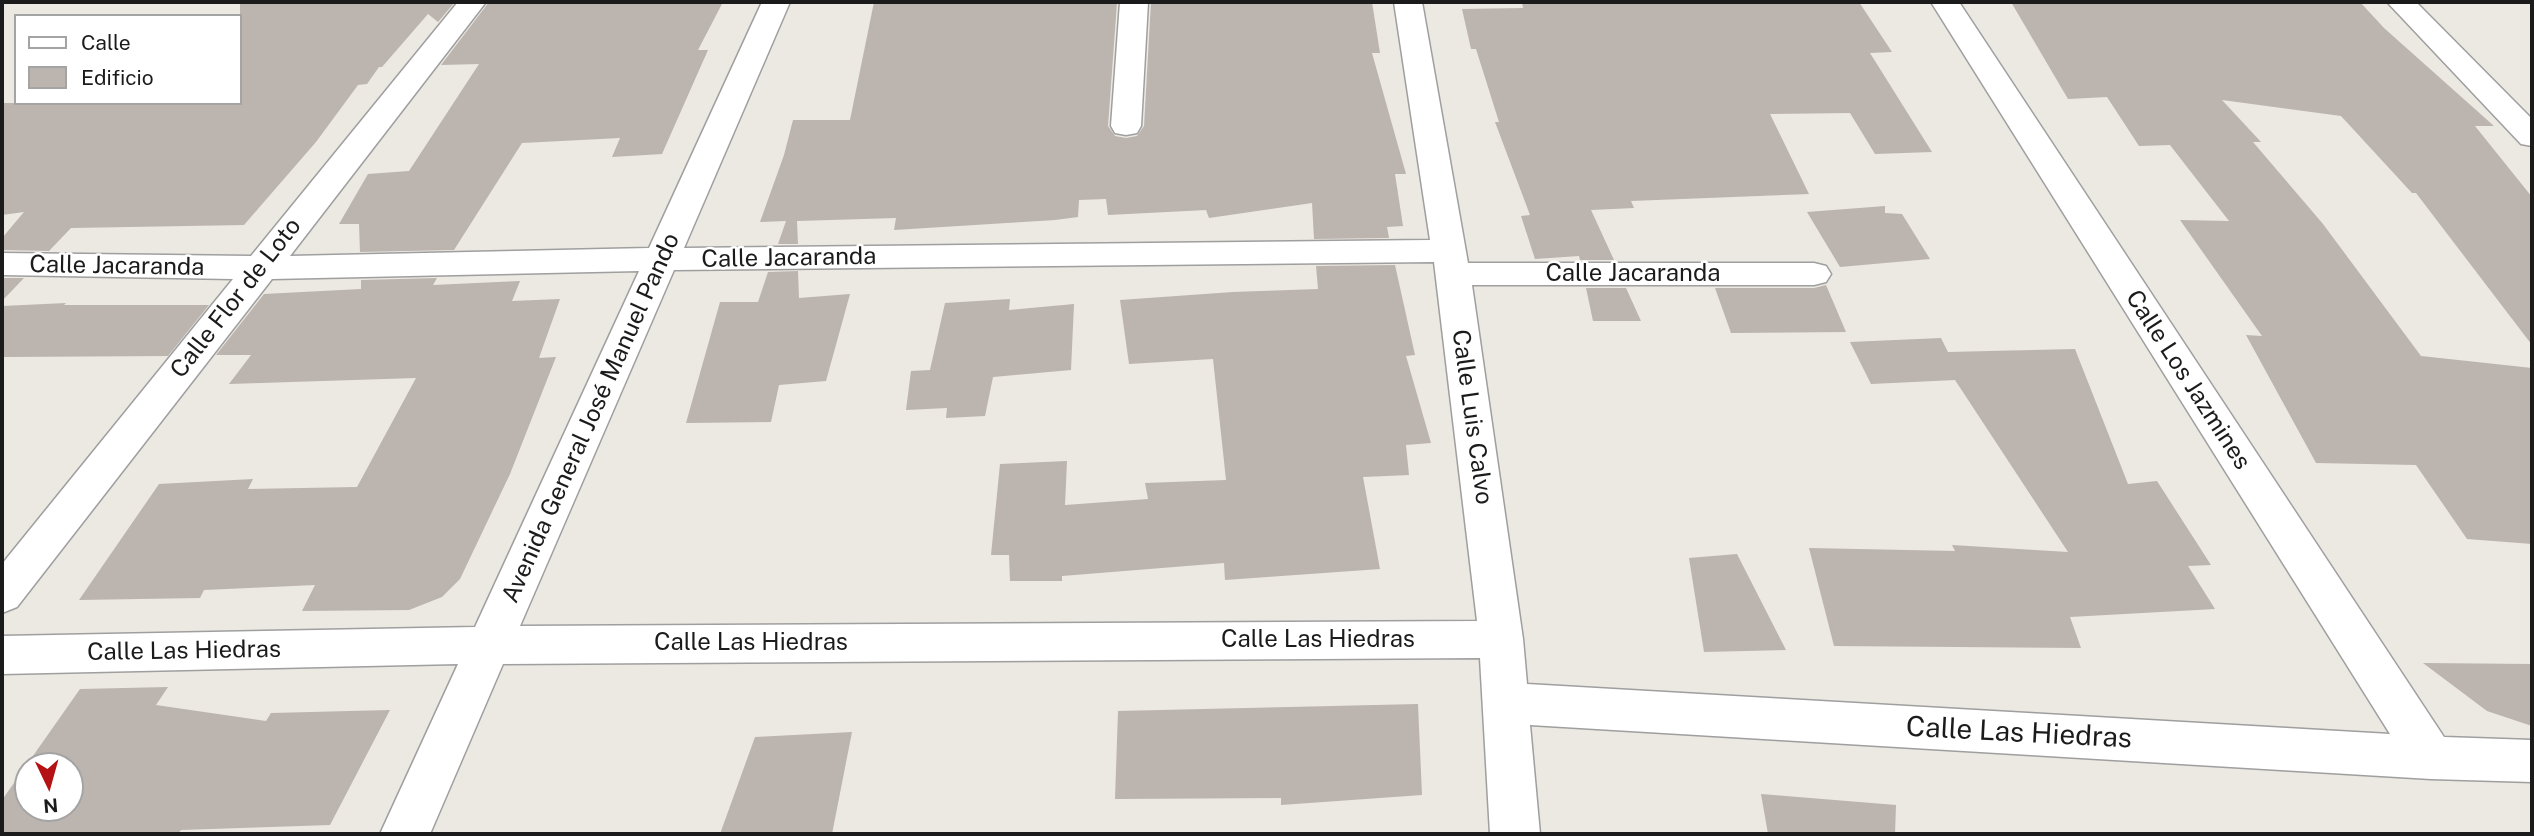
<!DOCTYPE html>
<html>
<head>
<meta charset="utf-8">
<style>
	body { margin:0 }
	#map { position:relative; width:2534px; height:836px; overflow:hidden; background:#ece8e2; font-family:"Public Sans",sans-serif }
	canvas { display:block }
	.frame { position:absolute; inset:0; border:4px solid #1b1b1b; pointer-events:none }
	.legend { position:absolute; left:14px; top:14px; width:228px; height:91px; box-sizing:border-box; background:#fff; border:2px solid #a4a4a4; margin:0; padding:9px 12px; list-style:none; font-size:21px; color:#1b1b1b }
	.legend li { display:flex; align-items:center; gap:14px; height:35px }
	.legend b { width:35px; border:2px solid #a4a4a4 }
	.north { position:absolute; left:14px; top:752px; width:70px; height:70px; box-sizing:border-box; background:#fff; border:2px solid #a4a4a4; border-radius:50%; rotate:175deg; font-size:19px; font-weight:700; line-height:28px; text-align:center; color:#1b1b1b }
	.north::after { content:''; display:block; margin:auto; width:24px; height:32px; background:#b41215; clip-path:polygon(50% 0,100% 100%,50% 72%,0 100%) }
</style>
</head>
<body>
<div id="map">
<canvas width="2534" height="836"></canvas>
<div class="frame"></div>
<ul class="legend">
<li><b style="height:9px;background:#fff"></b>Calle</li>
<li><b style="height:19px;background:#bcb4af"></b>Edificio</li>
</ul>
<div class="north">N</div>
</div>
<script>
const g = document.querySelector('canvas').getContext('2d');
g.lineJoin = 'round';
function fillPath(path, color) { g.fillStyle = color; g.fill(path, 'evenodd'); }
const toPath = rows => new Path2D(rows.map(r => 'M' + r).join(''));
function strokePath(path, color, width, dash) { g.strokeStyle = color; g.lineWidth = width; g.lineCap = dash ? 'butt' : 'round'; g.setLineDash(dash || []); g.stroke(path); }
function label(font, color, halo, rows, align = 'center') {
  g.font = font + ' "Public Sans",sans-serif'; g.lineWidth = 5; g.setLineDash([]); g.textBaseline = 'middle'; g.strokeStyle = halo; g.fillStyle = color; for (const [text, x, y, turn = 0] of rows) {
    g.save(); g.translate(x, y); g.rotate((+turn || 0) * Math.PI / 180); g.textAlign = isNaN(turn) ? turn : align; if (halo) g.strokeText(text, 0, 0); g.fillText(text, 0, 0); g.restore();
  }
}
fillPath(toPath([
	[240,2,455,2,438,22,428,14,382,67,379,67,367,84,358,85,316,142,244,225,71,228,49,251,2,250,2,238,24,212,2,215,2,103,240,103],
	[489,2,723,2,698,50,708,50,662,154,612,157,620,138,522,143,454,250,360,252,359,224,339,224,368,174,409,171,479,64,441,65],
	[874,2,1015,2,1015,4,1117,3,1108,126,1115,136,1126,138,1137,136,1144,126,1151,2,1372,2,1380,53,1372,53,1406,174,1395,174,1403,226,1387,227,1389,238,1314,239,1312,203,1209,218,1206,210,1108,215,1106,199,1079,200,1078,217,1055,220,894,230,896,218,797,221,798,244,778,244,786,221,760,222,784,155,793,120,850,120],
	[1522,2,1859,2,1892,52,1870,53,1932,152,1875,154,1850,113,1770,114,1809,194,1631,201,1634,208,1591,210,1614,260,1580,260,1579,256,1535,259,1521,216,1530,215,1495,122,1499,122,1476,49,1471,49,1462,9,1523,8],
	[2011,2,2360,2,2384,28,2494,126,2475,126,2532,197,2532,345,2416,193,2412,193,2341,116,2222,100,2261,142,2253,142,2323,224,2421,356,2532,368,2532,544,2467,539,2416,465,2316,463,2246,335,2262,336,2180,220,2229,221,2170,145,2139,146,2107,97,2068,99],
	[1885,206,1885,213,1902,214,1930,259,1840,267,1807,212],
	[1395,265,1415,355,1406,356,1431,443,1406,445,1409,475,1363,477,1380,569,1225,580,1224,563,1062,576,1062,581,1010,581,1009,555,991,555,1000,464,1067,461,1065,505,1148,499,1145,483,1226,480,1213,359,1129,364,1120,300,1233,292,1318,289,1316,266],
	[798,271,799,298,850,294,826,381,779,385,771,422,686,423,720,302,758,302,768,272],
	[2,278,24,278,2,301],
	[437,278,433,285,520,281,512,301,560,299,539,358,556,357,510,474,460,579,442,597,409,610,302,611,315,585,204,590,200,598,79,600,159,484,253,479,248,489,357,487,416,378,229,384,251,355,216,355,264,294,361,289,361,280],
	[1826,285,1846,332,1731,333,1715,288,1814,288],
	[1586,288,1626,288,1641,321,1593,321],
	[1010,299,1009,310,1074,304,1071,370,993,377,985,416,946,418,947,408,906,410,911,371,930,370,945,303],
	[66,303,64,305,209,305,168,356,2,357,2,306],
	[1941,338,1948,352,2075,349,2128,484,2157,481,2211,565,2188,566,2215,609,2070,617,2081,648,1834,646,1809,548,1955,551,1952,545,2068,552,1955,380,1871,384,1850,342],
	[1737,554,1786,650,1704,652,1689,558],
	[2423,663,2532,664,2532,726,2487,711],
	[168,687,156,705,266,721,271,713,390,710,330,825,181,830,178,834,2,834,2,800,80,689],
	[28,766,70,766,70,808,28,808],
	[1418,704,1422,795,1281,805,1281,798,1115,799,1118,711],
	[852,732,832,834,720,834,755,737],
	[1761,794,1896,805,1895,834,1768,834]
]), '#bcb4af');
const minor = toPath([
	[458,2,486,2,290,256,649,248,762,2,790,2,684,248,1430,240,1394,2,1422,2,1468,263,1814,263,1826,266,1831,274,1826,282,1814,285,1472,285,1523,639,1527,684,2390,734,1931,2,1959,2,2444,737,2532,740,2532,782,2431,779,1530,725,1540,834,1490,834,1480,658,503,664,430,834,380,834,458,664,2,674,2,636,475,627,639,271,272,279,17,607,2,613,2,564,233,279,2,275,2,253,251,256,458,2],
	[1434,262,1477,621,520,626,674,270,1434,262],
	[1120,2,1148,2,1141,126,1137,133,1126,135,1115,133,1111,126,1120,2],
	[2387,2,2416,2,2532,119,2532,146,2521,144,2387,2]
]);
strokePath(minor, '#9f9f9f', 3);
fillPath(minor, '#fff');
label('24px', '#1b1b1b', '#fff', [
	["Calle Jacaranda",789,258,-1],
	["Calle Jacaranda",117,266,1],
	["Calle Jacaranda",1633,274],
	["Calle Flor de Loto",236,298,-52],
	["Calle Los Jazmines",2188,380,57],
	["Calle Luis Calvo",1472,417,82],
	["Avenida General José Manuel Pando",591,418,-66],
	["Calle Las Hiedras",1318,640],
	["Calle Las Hiedras",751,643],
	["Calle Las Hiedras",184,651,-1]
]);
label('28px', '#1b1b1b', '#fff', [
	["Calle Las Hiedras",2019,733,3]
]);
</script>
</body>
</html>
